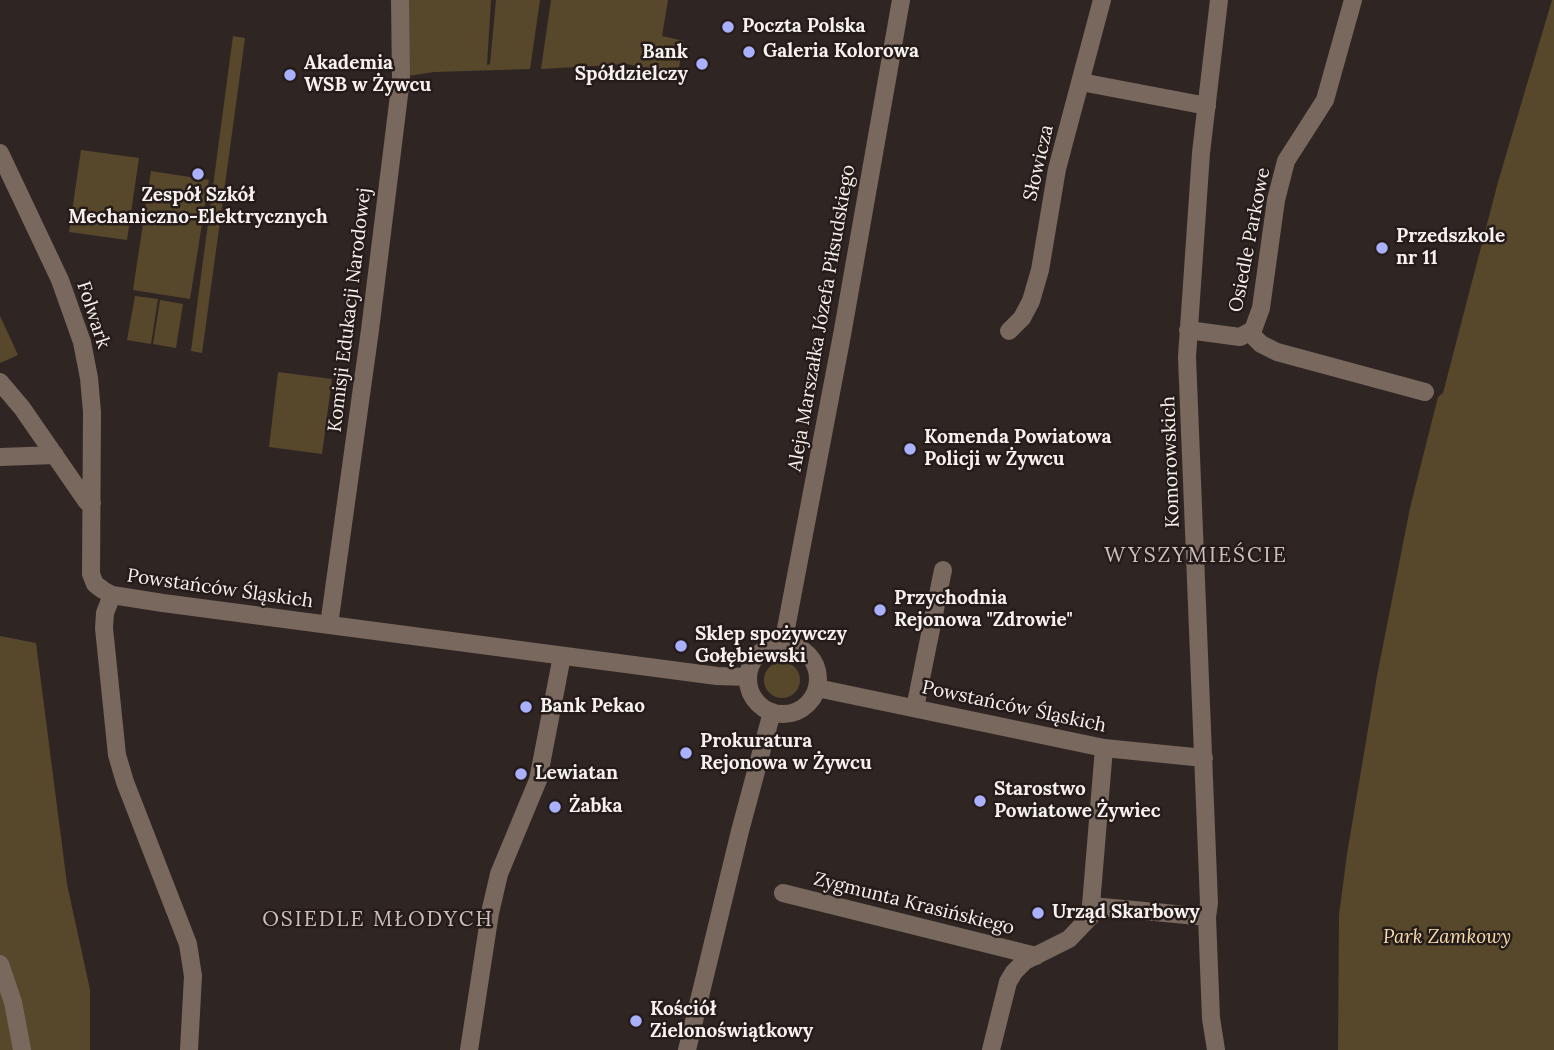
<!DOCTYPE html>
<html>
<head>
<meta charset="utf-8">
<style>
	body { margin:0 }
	canvas { display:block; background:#2f2624 }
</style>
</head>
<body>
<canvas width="1554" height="1050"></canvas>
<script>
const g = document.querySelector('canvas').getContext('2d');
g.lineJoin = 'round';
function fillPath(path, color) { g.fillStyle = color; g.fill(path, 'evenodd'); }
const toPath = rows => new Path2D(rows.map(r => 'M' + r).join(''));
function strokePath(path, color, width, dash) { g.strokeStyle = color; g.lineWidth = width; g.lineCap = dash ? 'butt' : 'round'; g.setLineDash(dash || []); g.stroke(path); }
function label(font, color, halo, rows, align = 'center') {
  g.font = font + ' Lora,serif'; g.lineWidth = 5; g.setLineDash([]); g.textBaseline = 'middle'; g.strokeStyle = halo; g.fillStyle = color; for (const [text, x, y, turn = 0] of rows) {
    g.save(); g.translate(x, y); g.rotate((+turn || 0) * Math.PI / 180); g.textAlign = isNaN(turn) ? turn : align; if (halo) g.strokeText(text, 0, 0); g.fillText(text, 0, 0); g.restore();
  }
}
fillPath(toPath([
	[408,0,491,0,487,65,490,64,496,0,540,0,530,69,434,72,408,76],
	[551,0,668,0,662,36,684,41,679,67,673,72,626,64,541,69],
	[1552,0,1554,0,1554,1050,1338,1050,1339,915,1347,854,1377,676,1410,508,1438,397,1443,393,1498,182],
	[233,36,245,38,202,353,191,351],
	[81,150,139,158,127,240,69,232],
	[151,171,209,180,190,299,133,290],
	[135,296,158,299,151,344,127,340],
	[160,300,183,304,176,348,153,344],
	[0,316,18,355,0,363],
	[278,372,332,379,322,454,269,447],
	[0,636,36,643,67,884,90,990,90,1050,0,1050],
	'764 680a18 18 0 1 1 36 0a18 18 0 1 1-36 0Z'
]), '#57472b');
strokePath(toPath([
	[1081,82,1207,106],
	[0,153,60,280,82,342,89,378,92,412,91,574,95,584,103,590,112,595,163,603,269,617,717,676,748,677],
	[1188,330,1240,337,1253,330,1261,308,1276,200,1286,161,1325,100,1353,0],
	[1009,331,1022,318,1031,301,1040,270,1057,169,1102,0],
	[1250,333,1261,344,1277,352,1425,392],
	[0,382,22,408,87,502,92,503],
	[0,457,55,455],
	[112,595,105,613,104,628,117,755,125,782,188,944,193,976,189,1050],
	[329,625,370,330,401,79,400,0],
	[783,644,842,335,901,0],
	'748 679a35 35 0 1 1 70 0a35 35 0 1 1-70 0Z',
	[817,688,1104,748,1204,758],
	[915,708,943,570],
	[783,893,1036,956],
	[1092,906,1207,917],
	[0,964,13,1002,22,1050],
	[469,1050,490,913,499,874,538,780,562,656],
	[687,1050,740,831,772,712],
	[991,1050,1008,982,1014,972,1025,961,1069,939,1090,917,1104,748],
	[1216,1050,1211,1018,1207,917,1209,903,1187,357,1201,153,1219,0]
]), '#78685d', 18);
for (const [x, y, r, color] of [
	[728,27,7,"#a9b0fc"],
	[749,52,7,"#a9b0fc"],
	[702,64,7,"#a9b0fc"],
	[290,75,7,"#a9b0fc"],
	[198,174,7,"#a9b0fc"],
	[1382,248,7,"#a9b0fc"],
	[910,449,7,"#a9b0fc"],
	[880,610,7,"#a9b0fc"],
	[681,646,7,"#a9b0fc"],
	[526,707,7,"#a9b0fc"],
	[686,753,7,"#a9b0fc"],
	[521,774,7,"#a9b0fc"],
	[980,801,7,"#a9b0fc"],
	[555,807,7,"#a9b0fc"],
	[1038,913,7,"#a9b0fc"],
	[636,1021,7,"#a9b0fc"]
]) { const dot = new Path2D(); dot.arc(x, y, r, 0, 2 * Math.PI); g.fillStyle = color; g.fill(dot); strokePath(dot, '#251c1a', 2.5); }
label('bold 19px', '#f7f1ef', '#251c1a', [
	["Poczta Polska",742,27],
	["Galeria Kolorowa",763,52],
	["Bank",688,53,"right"],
	["Spółdzielczy",688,75,"right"],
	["Akademia",304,64],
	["WSB w Żywcu",304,86],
	["Zespół Szkół",198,196,"center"],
	["Mechaniczno-Elektrycznych",198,218,"center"],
	["Przedszkole",1396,237],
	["nr 11",1396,259],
	["Komenda Powiatowa",924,438],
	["Policji w Żywcu",924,460],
	["Przychodnia",894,599],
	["Rejonowa \"Zdrowie\"",894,621],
	["Sklep spożywczy",695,635],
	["Gołębiewski",695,657],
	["Bank Pekao",540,707],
	["Prokuratura",700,742],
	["Rejonowa w Żywcu",700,764],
	["Lewiatan",535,774],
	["Starostwo",994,790],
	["Powiatowe Żywiec",994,812],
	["Żabka",569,807],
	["Urząd Skarbowy",1052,913],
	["Kościół",650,1010],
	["Zielonoświątkowy",650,1032]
], 'left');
label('19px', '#f7f1ef', '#251c1a', [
	["Słowicza",1039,163,-77],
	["Osiedle Parkowe",1250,240,-79],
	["Komisji Edukacji Narodowej",350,310,-83],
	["Folwark",93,315,72],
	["Aleja Marszałka Józefa Piłsudskiego",822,318,-80],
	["Komorowskich",1171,462,-92],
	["Powstańców Śląskich",220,589,8],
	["Powstańców Śląskich",1014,707,12],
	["Zygmunta Krasińskiego",914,904,14]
]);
label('italic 19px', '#f9ddad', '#251c1a', [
	["Park Zamkowy",1447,938]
]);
g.letterSpacing = '2px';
label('21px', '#ccc0bd', '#251c1a', [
	["WYSZYMIEŚCIE",1196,556],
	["OSIEDLE MŁODYCH",378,920]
]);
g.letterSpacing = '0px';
</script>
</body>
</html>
